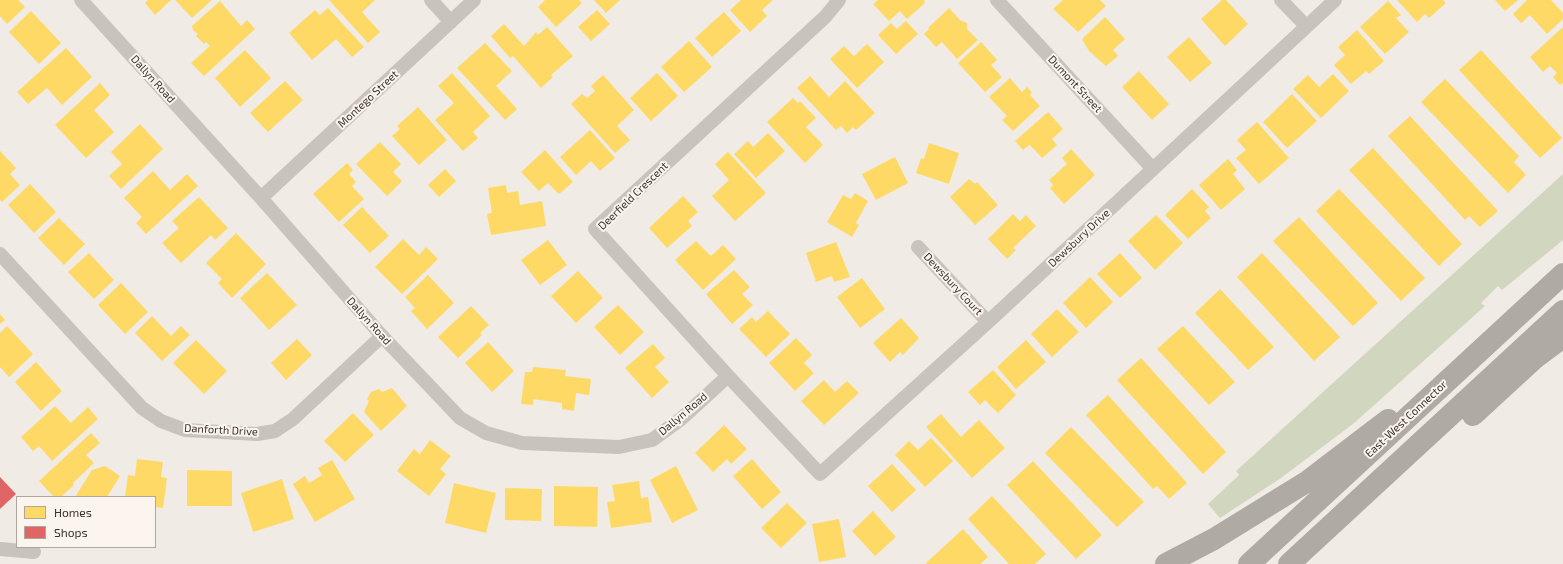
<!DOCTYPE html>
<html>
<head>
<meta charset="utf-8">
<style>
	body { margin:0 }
	#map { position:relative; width:1563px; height:564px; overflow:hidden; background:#f0ebe5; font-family:"Exo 2",sans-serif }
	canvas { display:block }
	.legend { position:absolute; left:16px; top:496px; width:140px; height:52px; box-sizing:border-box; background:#fbf5ee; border:1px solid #aea6a0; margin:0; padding:5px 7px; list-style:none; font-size:12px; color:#3b302b }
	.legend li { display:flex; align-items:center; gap:8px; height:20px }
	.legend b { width:20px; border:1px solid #aea6a0 }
</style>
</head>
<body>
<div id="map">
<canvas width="1563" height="564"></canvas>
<ul class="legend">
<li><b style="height:11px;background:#ffd966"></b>Homes</li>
<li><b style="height:11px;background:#e06666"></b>Shops</li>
</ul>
</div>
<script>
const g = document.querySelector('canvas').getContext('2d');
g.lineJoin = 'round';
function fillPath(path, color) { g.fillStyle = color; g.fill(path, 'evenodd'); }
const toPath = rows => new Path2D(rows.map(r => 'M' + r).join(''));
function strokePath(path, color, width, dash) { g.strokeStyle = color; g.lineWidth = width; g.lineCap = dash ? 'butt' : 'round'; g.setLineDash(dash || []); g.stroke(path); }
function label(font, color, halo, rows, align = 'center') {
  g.font = font + ' "Exo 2",sans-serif'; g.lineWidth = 4; g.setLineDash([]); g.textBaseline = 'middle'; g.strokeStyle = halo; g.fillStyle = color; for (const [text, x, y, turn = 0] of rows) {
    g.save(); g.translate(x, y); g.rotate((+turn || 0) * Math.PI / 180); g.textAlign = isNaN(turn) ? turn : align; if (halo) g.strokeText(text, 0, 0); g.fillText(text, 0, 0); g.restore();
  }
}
fillPath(toPath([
	[1563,174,1563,240,1502,290,1498,286,1481,303,1485,306,1353,424,1281,478,1220,518,1208,504,1239,475,1236,471]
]), '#d1d6bf');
fillPath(toPath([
	[0,0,18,0,25,7,7,24,0,16],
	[148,0,171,0,155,15,145,3],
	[175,0,212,0,192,18],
	[329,0,375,0,362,12,380,32,368,43],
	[545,0,579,0,582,3,556,27,538,7],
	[594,0,620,0,606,13],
	[741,0,773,0,762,10,767,16,750,32,730,10],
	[878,0,924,0,925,3,907,19,900,11,889,21,873,4],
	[1063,0,1100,0,1106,6,1078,32,1053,9],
	[1222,0,1226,0,1248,24,1225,46,1201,19],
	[1397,0,1443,0,1446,3,1429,18,1425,14,1417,22],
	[1495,0,1518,0,1505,11],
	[1527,0,1551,0,1563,13,1563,19,1547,34,1530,15,1521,23,1513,14],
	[220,1,241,26,247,20,255,29,204,76,191,63,210,46,206,42,204,44,196,36,198,34,193,30,192,26],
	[1388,1,1401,15,1396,18,1409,32,1385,54,1360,27],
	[328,8,364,47,352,57,336,39,312,60,289,33,315,10,320,15],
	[949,8,960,20,967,23,967,29,978,40,957,59,942,42,936,47,924,34,929,29,928,28],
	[597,10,610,24,591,41,578,27],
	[31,11,61,43,39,64,9,32],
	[724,12,741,31,712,57,695,38],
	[1105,17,1125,39,1113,50,1118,56,1106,66,1089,51,1082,39],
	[906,21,918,34,896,54,878,35,891,23,897,29],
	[504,24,524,46,536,32,538,35,547,27,573,56,551,75,553,77,541,88,513,56,510,58,491,36],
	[1563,27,1563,83,1560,85,1553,77,1557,73,1550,66,1543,72,1530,57],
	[1357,30,1384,61,1369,74,1366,71,1351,84,1334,65,1345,55,1338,47],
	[1189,37,1212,63,1190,82,1167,57],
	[689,41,712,67,684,92,661,67],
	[981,42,997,60,991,65,1002,77,985,92,958,63],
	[485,43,512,71,496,86,517,109,505,120,457,68],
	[867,44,884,62,857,88,830,59,844,46,854,56],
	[66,48,92,77,62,105,47,88,28,104,17,92],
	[245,50,271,78,240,107,215,78],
	[1481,50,1562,138,1540,158,1459,70],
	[1139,71,1169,104,1152,120,1122,87],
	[452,73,490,116,473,132,478,138,463,151,435,120,454,103,438,86],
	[657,73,678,96,651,121,630,98],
	[1333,74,1349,91,1321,118,1293,89,1308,75,1319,87],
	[603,75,634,110,617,126,630,140,615,153,571,104,582,94,587,98,595,91,591,86],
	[810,76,829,97,845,81,875,113,856,130,853,127,847,133,841,126,836,130,797,88],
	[1010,78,1022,92,1027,87,1032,92,1030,95,1040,106,1013,131,1002,120,1007,116,989,97],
	[1445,79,1519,156,1514,162,1526,175,1508,193,1421,102],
	[285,81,303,100,268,132,250,113],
	[100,83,110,95,94,110,114,132,86,158,55,125],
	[1292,94,1317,121,1287,148,1263,122],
	[793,98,798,103,800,101,816,118,806,127,823,145,805,163,767,122],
	[418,107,447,140,419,165,392,136,400,129,397,126],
	[1048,112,1063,129,1052,139,1057,145,1042,158,1030,145,1023,150,1015,141],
	[1410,116,1498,211,1480,227,1469,216,1465,220,1388,136],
	[1257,122,1289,158,1259,184,1236,158,1246,150,1237,140],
	[140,124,163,149,121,189,109,176,122,164,111,152],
	[590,130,615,158,600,171,591,161,576,175,560,157],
	[768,133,785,151,756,178,734,154,748,141,753,147],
	[380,142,401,164,393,172,402,181,387,196,356,164],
	[929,143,959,153,949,184,916,173,921,158,924,159],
	[1373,148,1462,244,1439,266,1349,170],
	[1071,149,1095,175,1064,204,1050,188,1053,185,1049,180,1067,164,1062,158],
	[545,150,573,182,559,194,548,183,539,191,521,172],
	[0,151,16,168,10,174,20,185,2,202,0,200],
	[728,152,766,193,735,221,712,196,729,180,715,164],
	[895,157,908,183,876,200,862,174],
	[1228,159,1237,170,1233,174,1245,189,1221,210,1199,185],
	[347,163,353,170,349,174,356,182,352,186,364,199,339,222,313,194],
	[445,169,456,181,439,197,428,185],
	[153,171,170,190,187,174,198,186,146,234,136,223,142,217,124,198],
	[969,179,975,184,977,182,998,205,975,225,950,197],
	[30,184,56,212,34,233,8,205],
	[506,185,507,193,518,191,520,205,542,201,546,226,491,235,487,214,492,213,488,188],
	[1192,189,1209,207,1205,211,1211,218,1188,239,1165,215],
	[1339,189,1425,278,1401,301,1316,211],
	[855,193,868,201,856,223,859,225,852,237,827,222,843,195,851,199],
	[683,196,698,212,688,221,692,226,667,248,649,228],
	[199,197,228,228,215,240,211,235,181,263,162,243,179,228,172,221],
	[362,207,389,236,370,253,343,225],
	[1013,214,1020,221,1026,215,1036,226,1013,248,1016,250,1007,259,988,239],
	[1156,215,1183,243,1155,270,1128,241],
	[1299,217,1378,303,1353,326,1273,241],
	[59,218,85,244,64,265,38,238],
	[236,233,266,264,232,298,218,283,222,279,206,263],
	[403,239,419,255,426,247,438,259,402,294,375,267],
	[548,240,567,265,540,285,521,260],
	[696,241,711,256,723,245,736,259,703,290,675,260],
	[836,242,850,277,834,282,832,276,816,282,806,253],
	[89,253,114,280,94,299,68,272],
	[1120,253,1142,278,1120,298,1097,274],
	[1262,253,1340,337,1314,361,1237,277],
	[734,270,750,287,742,294,753,305,732,324,706,294],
	[578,271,603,298,576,323,551,296],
	[267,273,297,305,269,330,240,298],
	[428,275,454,303,427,329,411,311,415,308,405,297],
	[1090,277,1113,302,1086,328,1063,303],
	[862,278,885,309,860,328,837,297],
	[121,283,148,312,125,334,98,305],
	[1220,289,1274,347,1248,370,1195,313],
	[618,305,644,332,620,355,594,327],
	[471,306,489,325,480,333,482,335,458,358,438,337],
	[1057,309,1079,332,1052,357,1031,334],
	[768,311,790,334,766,357,739,329,752,317,756,322],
	[0,314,5,320,0,324],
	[152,316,171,336,181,326,190,335,162,361,135,333],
	[901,318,919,338,903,355,900,352,890,362,873,343],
	[7,326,33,354,9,377,0,367,0,333],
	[1183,326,1235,382,1209,405,1157,349],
	[796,338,812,355,804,363,814,373,795,391,769,363],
	[297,339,312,355,286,380,271,363],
	[196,340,227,371,204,394,173,363],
	[1026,340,1046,362,1016,389,997,367],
	[488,342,514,371,492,392,465,363],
	[653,344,665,358,655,367,669,382,652,398,625,368],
	[1141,358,1226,452,1203,474,1117,380],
	[36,362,62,391,41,411,15,382],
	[533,367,566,370,565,376,591,379,589,395,576,393,574,411,562,409,562,403,533,399,533,405,521,404,525,372,532,372],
	[993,370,1016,395,998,413,985,400,980,405,968,392],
	[824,380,835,392,847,381,859,393,824,425,801,401],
	[392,388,407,406,381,431,364,412,369,401,367,399,371,392,379,389,382,392],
	[1108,395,1187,483,1169,499,1157,486,1153,489,1086,415],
	[55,406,71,423,88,407,98,419,52,461,39,446,33,451,21,437],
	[353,413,374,435,345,462,324,441],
	[941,414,961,437,979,420,1005,448,972,478,926,427],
	[724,425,747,449,731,464,727,459,713,472,695,453],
	[1071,427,1144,502,1117,527,1045,453],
	[91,433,100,443,86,455,94,463,73,483,74,485,61,497,54,497,39,481],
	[931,438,953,461,925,487,895,455,909,441,918,450],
	[430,440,451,456,440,469,446,474,429,496,397,471,414,449,420,454],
	[137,459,163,462,161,477,167,478,163,508,155,507,155,497,125,497,128,475,135,476],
	[752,459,781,492,762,509,733,476],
	[332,460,355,499,315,522,293,484,305,476,309,483,322,475,318,468],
	[1033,461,1102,535,1076,559,1007,485],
	[892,464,916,490,892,512,868,486],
	[105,466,120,476,107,497,75,497,92,470],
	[676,466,698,510,672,523,650,480],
	[187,470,232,471,232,506,187,506],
	[282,479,294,519,253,532,241,493],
	[639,481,641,498,648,497,652,522,611,528,607,502,615,501,612,485],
	[454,483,496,493,486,533,445,523],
	[554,486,598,487,597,527,554,526],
	[505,488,542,489,541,521,505,520],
	[992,496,1046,554,1035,564,1009,564,968,519],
	[787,503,807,523,781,548,761,528],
	[873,511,896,537,875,556,852,531],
	[839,519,846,557,819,562,812,524],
	[963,529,988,557,980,564,927,564,926,563]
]), '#ffd966');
fillPath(toPath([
	[0,477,16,494,0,509]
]), '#e06666');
strokePath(toPath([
	[81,0,261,198,382,336,460,418,486,433,522,443,619,447,652,440,681,419,728,376],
	[431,0,451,22],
	[839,0,825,17,595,229,728,376,820,474,988,322,1335,0],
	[997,0,1153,169],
	[1281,0,1306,26],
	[261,198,474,0],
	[918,247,988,322],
	[0,254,142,408,161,421,185,430,257,434,275,431,293,419,382,336],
	[0,549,34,552]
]), '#c9c3be', 14);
strokePath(toPath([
	[1473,415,1535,358,1563,337],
	[1166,564,1214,539,1308,481,1388,420],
	[1249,564,1563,274],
	[1289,564,1563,311]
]), '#afaaa4', 22);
label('11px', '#3b302b', '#fbf5ee', [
	["Dallyn Road",153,79,48],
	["Dumont Street",1075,84,47],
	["Montego Street",368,99,-43],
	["Deerfield Crescent",633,196,-44],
	["Dewsbury Drive",1079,238,-43],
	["Dewsbury Court",953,284,47],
	["Dallyn Road",369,321,48],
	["Dallyn Road",683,414,-40],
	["East-West Connector",1406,419,-43],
	["Danforth Drive",221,430,3]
]);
</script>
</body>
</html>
